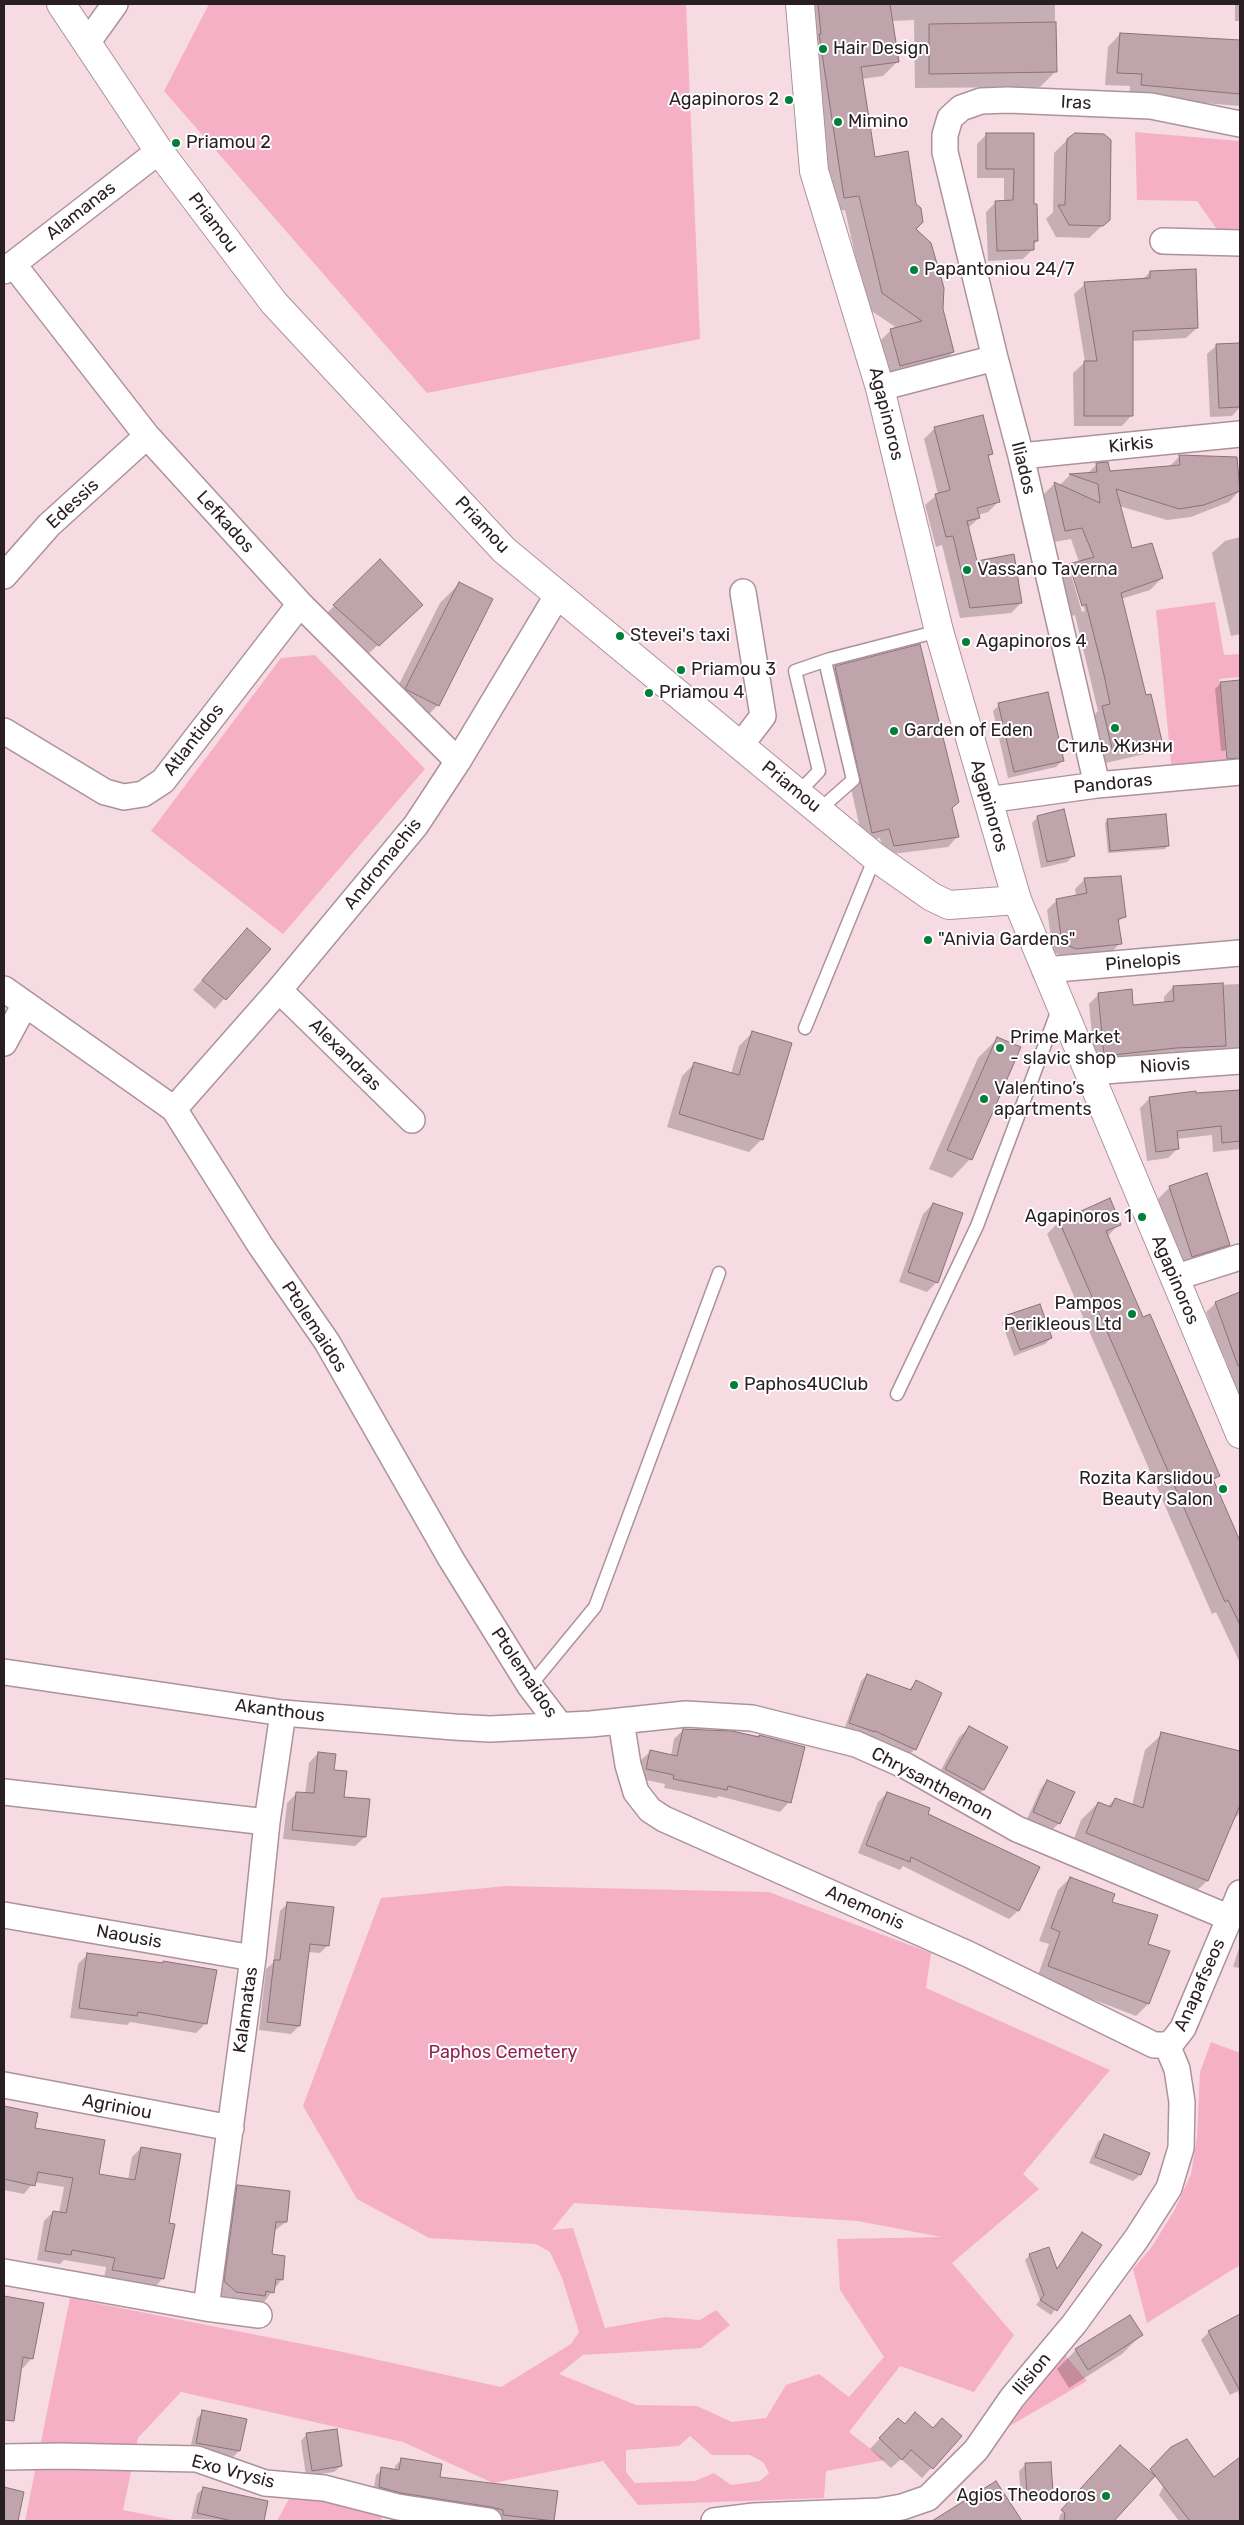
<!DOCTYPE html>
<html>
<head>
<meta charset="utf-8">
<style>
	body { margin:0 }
	#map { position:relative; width:1244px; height:2525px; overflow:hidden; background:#f7dbe2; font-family:Rubik,sans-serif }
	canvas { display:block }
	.frame { position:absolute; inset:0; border:5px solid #291f22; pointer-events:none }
</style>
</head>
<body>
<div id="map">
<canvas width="1244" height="2525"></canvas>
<div class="frame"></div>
</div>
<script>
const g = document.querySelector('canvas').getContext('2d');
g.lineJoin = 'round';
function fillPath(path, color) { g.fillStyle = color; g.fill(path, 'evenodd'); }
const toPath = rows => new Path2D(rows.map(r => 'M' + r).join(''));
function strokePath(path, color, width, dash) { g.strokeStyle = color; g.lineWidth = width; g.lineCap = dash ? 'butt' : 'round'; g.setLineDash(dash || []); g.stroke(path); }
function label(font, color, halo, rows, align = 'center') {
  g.font = font + ' Rubik,sans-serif'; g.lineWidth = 4; g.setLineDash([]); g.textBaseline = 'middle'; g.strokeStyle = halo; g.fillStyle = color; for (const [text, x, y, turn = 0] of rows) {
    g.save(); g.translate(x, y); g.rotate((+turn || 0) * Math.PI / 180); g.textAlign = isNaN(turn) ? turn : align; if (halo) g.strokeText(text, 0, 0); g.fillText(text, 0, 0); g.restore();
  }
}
fillPath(toPath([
	[209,4,686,4,700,339,427,393,164,91],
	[1135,132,1240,141,1240,231,1218,231,1197,201,1137,200],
	[1215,602,1224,655,1240,654,1240,677,1219,679,1227,767,1172,772,1156,610],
	[315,655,425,769,283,934,151,831,281,658],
	[506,1886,769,1892,931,1953,926,1988,1110,2070,1023,2174,1039,2189,952,2263,1014,2335,974,2392,900,2366,849,2432,885,2460,826,2471,824,2498,638,2505,603,2461,493,2483,403,2442,181,2392,138,2438,123,2510,179,2521,25,2521,70,2298,338,2351,501,2387,571,2344,579,2332,562,2278,550,2252,536,2244,429,2238,357,2199,303,2106,381,1898],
	[574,2203,858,2221,941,2237,837,2239,840,2290,884,2357,849,2397,819,2374,786,2385,766,2418,732,2422,697,2406,636,2405,559,2374,583,2355,701,2348,730,2325,716,2310,700,2320,665,2317,605,2328,573,2228,552,2230],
	[690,2436,712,2455,750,2455,763,2462,769,2473,760,2481,731,2485,714,2473,695,2481,635,2483,626,2472,626,2450,679,2446],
	[1211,2042,1240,2053,1240,2265,1147,2323,1133,2269,1151,2248,1174,2211,1191,2174,1197,2136,1200,2072],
	[1065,2355,1087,2381,1006,2428],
	[290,2497,383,2511,381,2521,277,2521]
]), '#f6b0c5');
fillPath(toPath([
	[803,4,1055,4,1055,72,1040,87,915,88,914,20,891,21,898,61,883,76,862,79,874,158,914,229,953,352,938,367,885,380,876,345,891,330,897,328,867,308,845,210,829,212],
	[1235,4,1240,4,1240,21,1235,21],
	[1120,34,1240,41,1240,106,1129,97,1130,86,1105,85,1108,47],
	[987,134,1033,134,1032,206,1037,241,1033,245,1033,249,1023,259,988,261,986,212,996,202,1004,202,1004,178,977,178,977,144],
	[1067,140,1108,220,1089,238,1056,237,1046,219,1053,212,1054,153],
	[1150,272,1197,328,1186,338,1132,341,1132,415,1122,426,1074,426,1073,373,1085,362,1074,294,1085,284,1142,280],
	[1240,344,1240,407,1232,416,1210,417,1207,354,1217,345],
	[935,428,992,454,987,458,999,501,988,512,978,515,979,518,967,529,976,562,1021,603,1011,613,960,618,942,545,936,547,925,505,938,494,924,439],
	[1179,457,1236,458,1240,490,1229,502,1191,517,1167,520,1119,506,1131,549,1162,578,1150,590,1121,599,1145,696,1161,741,1149,753,1101,764,1090,719,1098,711,1075,615,1070,617,1058,577,1070,565,1079,562,1071,539,1054,542,1043,495,1054,484,1059,486,1070,475,1087,474,1097,464,1109,472,1169,467],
	[1070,571,1072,571,1085,611,1082,612],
	[1240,537,1240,634,1231,636,1212,553,1225,541],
	[380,561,411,615,368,654,325,615],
	[459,584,438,705,419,724,387,708,440,603],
	[919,646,957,837,948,847,884,855,880,838,863,842,826,677,835,667],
	[1240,682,1240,749,1221,751,1215,689,1221,683],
	[999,705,1063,760,1056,767,1008,778,993,711],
	[1038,817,1073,856,1067,862,1041,868,1032,823],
	[1108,820,1167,846,1165,849,1108,853,1105,823],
	[1085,879,1124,916,1117,923,1120,943,1111,953,1066,958,1053,952,1047,910,1057,900,1076,896,1075,889],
	[238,940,269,949,215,1009,193,990],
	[1240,984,1240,1050,1095,1065,1089,1004,1099,994,1132,1006,1164,1003,1164,997,1173,987],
	[752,1033,762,1139,749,1152,667,1127,682,1076,695,1063,731,1074,739,1046],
	[997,1039,970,1159,952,1178,929,1169,978,1058],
	[1240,1092,1240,1149,1213,1152,1212,1135,1176,1139,1178,1148,1168,1158,1147,1161,1140,1108,1150,1098],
	[1170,1187,1229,1245,1216,1258,1179,1269,1157,1200],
	[933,1204,937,1282,927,1292,899,1282,923,1214],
	[1059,1222,1119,1224,1107,1237,1142,1318,1218,1476,1213,1481,1220,1563,1240,1558,1240,1663,1216,1612,1212,1614,1047,1234],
	[1240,1294,1240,1404,1225,1358,1223,1359,1206,1312,1216,1303],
	[1008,1316,1051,1338,1045,1344,1014,1356,1002,1323],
	[867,1675,909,1690,916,1682,915,1749,909,1755,844,1730,861,1681],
	[969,1728,1006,1748,983,1790,973,1799,936,1779,959,1737],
	[683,1730,760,1736,789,1802,780,1812,719,1796,716,1798,664,1788,665,1784,637,1778,641,1760,651,1751,671,1756,674,1739],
	[1162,1734,1240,1753,1240,1813,1232,1821,1207,1881,1190,1897,1070,1849,1081,1820,1098,1803,1107,1807,1115,1799,1132,1805,1145,1750],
	[318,1753,333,1771,343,1798,365,1837,355,1846,283,1839,287,1803,297,1793,305,1794,309,1763],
	[1047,1781,1059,1823,1053,1829,1027,1819,1041,1788],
	[887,1793,1038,1867,1018,1911,1009,1919,903,1866,900,1870,858,1853,878,1802],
	[1070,1878,1111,1902,1147,1945,1169,1952,1148,2004,1136,2016,1037,1978,1049,1944,1039,1941,1058,1890],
	[288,1903,328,1945,320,1953,308,1952,299,2026,291,2034,259,2030,266,1969,273,1963,280,1911],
	[1240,1945,1240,1968,1233,1967],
	[88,1954,161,1964,164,1962,206,2023,196,2033,130,2022,127,2025,70,2018,78,1964],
	[4,2108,36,2114,33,2129,97,2175,128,2180,132,2157,141,2148,168,2224,163,2278,154,2288,104,2279,106,2267,64,2260,60,2264,37,2260,44,2221,53,2212,59,2213,64,2187,34,2182,24,2194,4,2190],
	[1104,2136,1148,2154,1140,2175,1133,2181,1089,2163,1098,2142],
	[237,2186,286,2222,274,2231,271,2255,282,2279,264,2302,259,2301,254,2305,226,2301,215,2291,228,2196],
	[1082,2234,1100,2245,1051,2315,1036,2305,1040,2300,1025,2260,1030,2255,1056,2270],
	[4,2297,42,2304,32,2358,23,2368,20,2367,6,2415,4,2415],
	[1240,2315,1240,2400,1238,2391,1230,2395,1201,2340,1209,2332],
	[1141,2335,1122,2354,1069,2388,1057,2369,1076,2350],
	[203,2412,239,2451,233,2457,190,2449,197,2418],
	[904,2425,932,2429,961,2436,922,2478,901,2459,891,2468,870,2449,889,2429],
	[307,2434,341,2466,334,2472,306,2476,301,2441],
	[1182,2448,1213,2478,1240,2460,1240,2520,1179,2521,1159,2495],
	[401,2460,439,2478,556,2492,552,2521,497,2521,373,2493,376,2475,382,2469,395,2471,395,2466],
	[1026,2464,1051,2493,1045,2499,1021,2500,1019,2471],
	[204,2488,267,2502,263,2521,191,2519,197,2494],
	[1066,2509,1090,2521,1059,2521,1060,2515],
	[1019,2518,1016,2521,936,2521,938,2519]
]), '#0003');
const building = toPath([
	[818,4,890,4,899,62,861,67,875,157,908,151,916,204,921,208,923,222,916,229,931,243,944,288,943,309,954,352,900,366,890,329,922,321,882,293,859,196,844,198,819,34,821,34,818,4],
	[1056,22,1057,72,929,74,929,24,1056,22],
	[1120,33,1240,40,1240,94,1141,85,1142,74,1117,73,1120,33],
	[986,133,1034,133,1034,204,1037,204,1038,241,1034,241,1034,250,997,251,995,201,1013,200,1014,169,986,169,986,133],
	[1075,133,1104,134,1111,140,1110,220,1103,226,1069,225,1058,205,1065,205,1067,139,1075,133],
	[1196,269,1198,328,1133,331,1133,416,1084,416,1084,361,1097,361,1084,282,1150,278,1150,271,1196,269],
	[1240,343,1240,407,1219,408,1216,344,1240,343],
	[983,415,993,454,988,455,1000,502,977,508,980,518,967,521,977,561,1014,554,1022,603,970,608,953,536,946,537,935,494,950,490,934,427,983,415],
	[1179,455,1237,457,1240,491,1204,505,1179,509,1116,489,1132,548,1152,543,1163,578,1121,593,1146,695,1151,694,1162,741,1113,753,1102,706,1110,704,1104,675,1086,604,1082,606,1069,564,1094,557,1082,528,1065,531,1054,482,1100,503,1098,484,1069,474,1097,472,1096,463,1108,462,1110,471,1180,465,1179,455],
	[380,559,423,605,379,646,333,605,380,559],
	[459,582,493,599,439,706,405,689,459,582],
	[920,644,959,802,952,808,959,837,894,846,889,829,872,833,835,666,920,644],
	[1240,680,1240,758,1227,759,1220,682,1240,680],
	[1048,692,1064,761,1014,772,998,703,1048,692],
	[1064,809,1075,856,1047,862,1037,816,1064,809],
	[1166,814,1169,846,1110,851,1107,819,1166,814],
	[1121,876,1126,917,1118,919,1122,944,1076,949,1062,943,1056,899,1087,893,1084,878,1121,876],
	[247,928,271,949,226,1000,202,980,247,928],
	[1223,983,1226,1046,1176,1048,1104,1056,1098,993,1132,989,1133,1005,1174,1001,1173,986,1223,983],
	[752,1031,792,1043,763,1140,679,1114,694,1062,739,1075,752,1031],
	[997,1037,1021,1047,972,1160,947,1150,997,1037],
	[1240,1090,1240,1141,1222,1143,1221,1126,1177,1131,1179,1149,1156,1152,1149,1097,1196,1091,1196,1093,1240,1090],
	[1207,1173,1230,1245,1192,1257,1169,1186,1207,1173],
	[1110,1198,1121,1225,1106,1231,1143,1317,1150,1314,1220,1476,1213,1479,1240,1541,1240,1625,1228,1600,1225,1602,1059,1221,1110,1198],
	[933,1203,963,1213,938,1283,908,1272,933,1203],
	[1240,1292,1240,1366,1238,1366,1215,1302,1240,1292],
	[1040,1304,1052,1338,1020,1350,1007,1315,1040,1304],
	[867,1674,911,1690,916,1680,942,1693,916,1750,875,1731,875,1732,849,1723,867,1674],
	[969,1726,1008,1747,984,1790,945,1769,969,1726],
	[683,1729,732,1731,759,1737,759,1735,805,1747,791,1803,728,1786,727,1790,673,1779,674,1775,646,1769,650,1750,677,1756,683,1729],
	[1161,1732,1240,1751,1240,1805,1208,1881,1086,1833,1098,1802,1111,1807,1115,1798,1143,1808,1161,1732],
	[318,1752,336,1754,334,1770,347,1771,344,1797,370,1799,366,1837,292,1830,296,1792,314,1793,318,1752],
	[1047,1780,1075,1792,1060,1824,1033,1812,1047,1780],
	[887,1792,930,1808,928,1814,1040,1867,1019,1911,911,1857,910,1862,866,1845,887,1792],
	[1070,1877,1115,1894,1112,1902,1158,1915,1148,1944,1170,1951,1149,2004,1048,1966,1060,1932,1051,1928,1070,1877],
	[287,1902,334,1907,329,1946,310,1944,300,2026,267,2022,274,1960,280,1960,287,1902],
	[87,1953,163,1963,163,1961,217,1970,207,2024,138,2012,137,2016,79,2008,87,1953],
	[4,2106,38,2113,35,2128,105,2140,99,2174,135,2180,141,2147,181,2154,169,2223,175,2224,164,2279,112,2270,115,2258,72,2250,71,2255,45,2251,53,2211,66,2213,73,2178,38,2172,35,2186,4,2179,4,2106],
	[1104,2134,1150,2153,1141,2175,1095,2157,1104,2134],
	[237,2185,290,2191,287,2222,276,2222,272,2254,285,2256,283,2280,276,2279,274,2293,266,2291,265,2296,236,2292,224,2281,237,2185],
	[1082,2232,1102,2245,1057,2311,1040,2300,1044,2295,1029,2254,1049,2247,1057,2269,1082,2232],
	[4,2296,44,2303,33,2359,23,2357,14,2421,4,2420,4,2296],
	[1240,2314,1240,2391,1208,2331,1240,2314],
	[1130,2315,1143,2335,1088,2370,1075,2349,1130,2315],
	[202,2410,247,2419,240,2451,196,2443,202,2410],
	[915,2412,933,2428,942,2418,962,2436,933,2469,911,2450,902,2460,879,2438,898,2418,905,2424,915,2412],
	[337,2429,342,2466,312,2471,306,2433,337,2429],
	[1187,2439,1214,2477,1240,2457,1240,2521,1190,2521,1150,2469,1171,2447,1187,2439],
	[1120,2445,1155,2476,1114,2521,1064,2521,1065,2513,1061,2510,1120,2445],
	[401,2458,442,2464,440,2477,558,2491,554,2521,503,2515,503,2510,491,2507,401,2493,379,2487,381,2467,399,2470,401,2458],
	[1051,2462,1053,2493,1027,2495,1025,2463,1051,2462],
	[996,2481,1022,2521,932,2521,996,2481],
	[4,2487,24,2492,18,2521,4,2521,4,2487],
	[203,2487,268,2501,264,2521,232,2521,197,2513,203,2487]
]);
fillPath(building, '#bfa4ab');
strokePath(building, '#8a7178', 1);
const service = toPath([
	[798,793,819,771,795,671,830,659,939,631],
	[819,810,853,780,825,661],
	[805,1028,875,857],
	[897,1394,977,1226,1059,1007],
	[530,1686,595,1607,719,1273]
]);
const minor = toPath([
	[87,43,115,4],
	[1163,241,1240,243],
	[13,264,147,436,300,604,458,761],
	[4,271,159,151],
	[880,388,995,358],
	[1021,456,1240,434],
	[4,576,49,525,147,436],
	[4,731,105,792,124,797,143,794,163,781,300,604],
	[740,746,763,716,743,592],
	[1097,785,1021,456,995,358,945,152,945,135,950,118,961,108,981,101,1008,100,1151,106,1240,124],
	[987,800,1097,785,1240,772],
	[1045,970,1240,953],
	[4,989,174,1109,260,1245,327,1342,451,1559,530,1686,559,1724],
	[279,990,412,1120],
	[4,1043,25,1004],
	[1090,1072,1240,1061],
	[174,1109,279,990,416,825,458,761,557,596],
	[1174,1278,1240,1257],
	[4,1672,283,1713,454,1727,490,1729,591,1724,686,1714,752,1718,856,1744,906,1766,1017,1829,1230,1918],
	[621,1721,628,1765,636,1792,650,1810,664,1819,968,1954,1154,2045,1167,2045,1173,2041,1183,2028,1240,1893],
	[4,1792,267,1822],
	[4,1915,253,1958],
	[4,2085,231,2128],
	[4,2272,206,2308,259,2315],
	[206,2308,253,1958,267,1822,283,1713],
	[4,2457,62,2456,197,2459,265,2483,324,2488,398,2507,489,2521],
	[714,2521,754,2516,879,2511,902,2507,928,2498,976,2450,1012,2398,1074,2324,1137,2238,1169,2188,1181,2148,1182,2102,1177,2069,1167,2045]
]);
const tertiary = toPath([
	[61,4,159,151,274,303,504,550,875,857,932,897,949,905,1017,900]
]);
const secondary = toPath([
	[800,4,814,171,880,388,939,631,1017,900,1240,1434]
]);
strokePath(service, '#ac9299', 15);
strokePath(minor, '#ac9299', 28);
strokePath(tertiary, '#ac9299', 30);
strokePath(secondary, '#ac9299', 30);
strokePath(service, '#fff', 12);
strokePath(minor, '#fff', 25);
strokePath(tertiary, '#fff', 28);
strokePath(secondary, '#fff', 28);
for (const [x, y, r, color] of [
	[823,49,5,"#007f38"],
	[789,100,5,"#007f38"],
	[838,122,5,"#007f38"],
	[176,143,5,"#007f38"],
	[914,270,5,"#007f38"],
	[967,570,5,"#007f38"],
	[620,636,5,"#007f38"],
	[966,642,5,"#007f38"],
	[681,670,5,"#007f38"],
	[649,693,5,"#007f38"],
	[1115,728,5,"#007f38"],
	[894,731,5,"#007f38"],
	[928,940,5,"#007f38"],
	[1000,1048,5,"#007f38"],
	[984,1099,5,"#007f38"],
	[1142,1217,5,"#007f38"],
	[1132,1314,5,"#007f38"],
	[734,1385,5,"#007f38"],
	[1223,1489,5,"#007f38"],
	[1106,2496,5,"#007f38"]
]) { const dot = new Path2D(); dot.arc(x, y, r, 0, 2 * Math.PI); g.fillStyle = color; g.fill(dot); strokePath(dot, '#fff', 2); }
label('18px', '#291f22', '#fff', [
	["Hair Design",833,49],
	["Agapinoros 2",779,100,"right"],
	["Mimino",848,122],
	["Priamou 2",186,143],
	["Papantoniou 24/7",924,270],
	["Vassano Taverna",977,570],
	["Stevei's taxi",630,636],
	["Agapinoros 4",976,642],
	["Priamou 3",691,670],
	["Priamou 4",659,693],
	["Garden of Eden",904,731],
	["Стиль Жизни",1115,747,"center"],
	["\"Anivia Gardens\"",938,940],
	["Prime Market",1010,1038],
	["- slavic shop",1010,1059],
	["Valentino’s",994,1089],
	["apartments",994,1110],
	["Agapinoros 1",1132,1217,"right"],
	["Pampos",1122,1304,"right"],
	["Perikleous Ltd",1122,1325,"right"],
	["Paphos4UClub",744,1385],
	["Rozita Karslidou",1213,1479,"right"],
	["Beauty Salon",1213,1500,"right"],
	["Agios Theodoros",1096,2496,"right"]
], 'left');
label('18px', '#291f22', '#fff', [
	["Iras",1076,103,3],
	["Alamanas",81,211,-38],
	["Priamou",213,223,53],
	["Agapinoros",886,414,76],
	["Kirkis",1131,445,-6],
	["Iliados",1023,468,76],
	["Edessis",73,504,-43],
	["Lefkados",225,522,48],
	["Priamou",482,525,47],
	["Atlantidos",194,740,-52],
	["Pandoras",1113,784,-6],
	["Priamou",791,787,39],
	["Agapinoros",989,806,74],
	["Andromachis",383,864,-51],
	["Pinelopis",1143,962,-5],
	["Alexandras",345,1055,45],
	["Niovis",1165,1066,-4],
	["Agapinoros",1175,1280,67],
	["Ptolemaidos",314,1327,57],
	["Ptolemaidos",524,1673,56],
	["Akanthous",280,1711,7],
	["Chrysanthemon",932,1784,28],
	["Anemonis",865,1908,24],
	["Naousis",129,1937,10],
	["Anapafseos",1200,1985,-66],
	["Kalamatas",246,2010,-82],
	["Agriniou",117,2107,11],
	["Ilision",1032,2374,-50],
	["Exo Vrysis",233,2472,15]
]);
label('18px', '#912251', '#fff', [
	["Paphos Cemetery",503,2053]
]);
</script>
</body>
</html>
